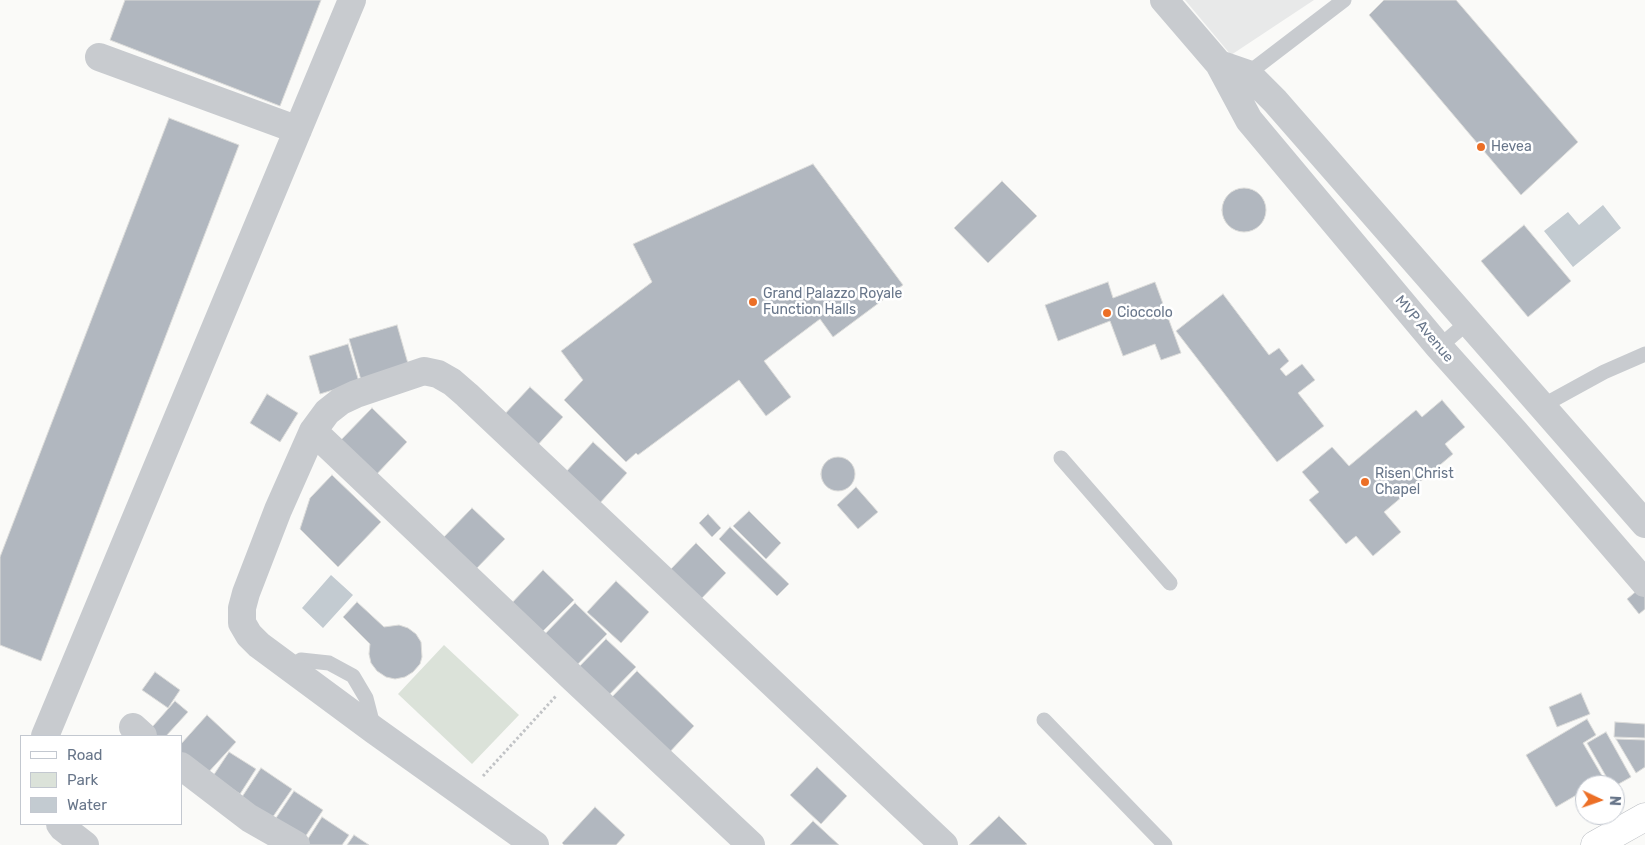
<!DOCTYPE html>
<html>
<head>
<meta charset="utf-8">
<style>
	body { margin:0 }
	#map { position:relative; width:1645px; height:845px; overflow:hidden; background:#fafaf8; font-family:Rubik,sans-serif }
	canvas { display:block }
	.legend { position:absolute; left:20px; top:735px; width:162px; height:90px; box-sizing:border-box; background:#fff; border:1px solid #c3c8d0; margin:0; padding:6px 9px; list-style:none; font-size:15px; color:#68768a }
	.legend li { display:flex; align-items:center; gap:10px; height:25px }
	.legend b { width:25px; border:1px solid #c3c8d0 }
	.north { position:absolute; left:1575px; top:775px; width:50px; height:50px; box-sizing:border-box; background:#fff; border:1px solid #c3c8d0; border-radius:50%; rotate:93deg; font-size:14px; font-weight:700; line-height:20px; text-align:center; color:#68768a }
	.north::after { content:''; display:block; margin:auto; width:18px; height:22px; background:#ec6f26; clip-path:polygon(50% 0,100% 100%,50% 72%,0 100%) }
</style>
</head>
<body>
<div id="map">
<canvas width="1645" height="845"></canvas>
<ul class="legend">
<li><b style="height:6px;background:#fff"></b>Road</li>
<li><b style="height:14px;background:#dbe2d9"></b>Park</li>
<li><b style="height:14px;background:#c3cbd1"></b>Water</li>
</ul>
<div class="north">N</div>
</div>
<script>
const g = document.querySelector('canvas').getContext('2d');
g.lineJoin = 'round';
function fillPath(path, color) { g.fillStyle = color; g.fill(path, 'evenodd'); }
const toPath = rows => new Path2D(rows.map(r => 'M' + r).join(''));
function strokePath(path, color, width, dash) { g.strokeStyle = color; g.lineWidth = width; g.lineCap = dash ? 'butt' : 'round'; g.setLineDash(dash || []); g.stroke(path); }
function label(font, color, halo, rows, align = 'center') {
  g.font = font + ' Rubik,sans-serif'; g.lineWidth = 5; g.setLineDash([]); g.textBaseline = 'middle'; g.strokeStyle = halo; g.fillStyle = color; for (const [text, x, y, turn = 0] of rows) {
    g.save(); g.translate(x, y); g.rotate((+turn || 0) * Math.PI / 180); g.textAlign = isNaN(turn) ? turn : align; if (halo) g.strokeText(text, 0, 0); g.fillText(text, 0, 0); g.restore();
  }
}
fillPath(toPath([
	[1185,0,1314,0,1231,55]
]), '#e8e9e9');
fillPath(toPath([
	[444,645,519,715,472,764,398,694]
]), '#dbe2d9');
fillPath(toPath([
	[1603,205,1621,228,1573,267,1544,231,1568,212,1579,225],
	[331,575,353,595,323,628,302,608]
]), '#c3cbd1');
const building = toPath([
	[125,0,321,0,280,106,110,40,125,0],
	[1384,0,1456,0,1578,142,1521,195,1369,15,1384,0],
	[169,118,239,145,41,661,0,645,0,557,169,118],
	[813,164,903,285,833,337,820,319,764,361,791,397,766,416,739,380,638,455,636,453,626,462,564,400,583,380,561,351,652,282,633,244,813,164],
	[1002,181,1037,216,988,263,954,228,1002,181],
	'1222 210a22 22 0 1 1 44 0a22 22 0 1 1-44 0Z',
	[1524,225,1571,281,1528,317,1481,261,1524,225],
	[1108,282,1113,298,1155,282,1181,353,1161,360,1155,344,1123,356,1110,321,1058,341,1045,305,1108,282],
	[1223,294,1269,355,1279,348,1289,361,1280,369,1286,376,1302,364,1315,380,1298,393,1324,426,1277,462,1176,331,1223,294],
	[397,325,409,367,361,380,349,339,397,325],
	[348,344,359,382,320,394,309,356,348,344],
	[530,387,563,417,535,448,502,417,530,387],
	[267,394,298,413,280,442,250,423,267,394],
	[1442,400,1465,427,1445,444,1453,454,1384,512,1401,532,1373,556,1356,536,1346,544,1309,500,1319,492,1302,472,1332,447,1349,466,1416,410,1422,417,1442,400],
	[372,408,407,442,374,477,338,443,372,408],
	[593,442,627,473,599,504,565,473,593,442],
	'821 474a17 17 0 1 1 34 0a17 17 0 1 1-34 0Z',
	[332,475,381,522,338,567,300,529,310,498,332,475],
	[856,487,878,512,858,529,837,505,856,487],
	[472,508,505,539,475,570,442,539,472,508],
	[749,511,781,543,766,559,733,526,749,511],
	[708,514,721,528,712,537,699,523,708,514],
	[730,527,789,584,777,596,719,539,730,527],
	[696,543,726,573,700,600,670,570,696,543],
	[543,570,574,600,539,635,509,606,543,570],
	[616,581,649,612,621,643,587,612,616,581],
	[1645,584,1645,609,1639,614,1627,599,1645,584],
	[357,602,384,627,399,625,408,628,416,634,421,642,422,657,420,664,413,672,405,677,395,679,386,677,377,671,371,663,369,654,370,644,343,617,357,602],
	[575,603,607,634,574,668,542,637,575,603],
	[606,639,636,667,605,699,576,670,606,639],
	[637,671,694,726,667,755,610,699,637,671],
	[155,672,180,690,168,708,142,690,155,672],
	[1581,693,1590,714,1557,727,1549,707,1581,693],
	[175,701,188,712,166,736,149,736,146,734,175,701],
	[207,715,236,742,205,776,181,754,181,744,207,715],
	[1587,719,1596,735,1583,743,1604,779,1594,785,1585,785,1585,790,1556,807,1526,755,1587,719],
	[1615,722,1645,724,1645,738,1614,737,1615,722],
	[1606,732,1631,777,1615,786,1611,785,1587,743,1606,732],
	[1616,739,1645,740,1645,767,1636,773,1616,739],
	[229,752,256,769,240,794,213,776,229,752],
	[817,767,847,796,821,824,790,795,817,767],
	[261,768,292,789,270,821,240,800,261,768],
	[294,791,323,810,301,843,272,824,294,791],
	[595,807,625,835,616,845,564,845,562,843,595,807],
	[999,816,1027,844,1025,845,969,845,999,816],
	[322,817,349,835,342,845,304,845,322,817],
	[813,821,839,845,790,845,813,821],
	[354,835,369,845,347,845,354,835]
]);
fillPath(building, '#b1b7bf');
strokePath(building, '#dcdcda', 1);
const primary = toPath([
	[1595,845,1645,817]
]);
strokePath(primary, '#bbbec3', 29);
strokePath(toPath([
	[483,776,556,696]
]), '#c1c3c6', 3, [2.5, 2.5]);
strokePath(toPath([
	[1242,78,1344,0],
	[1439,347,1468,322],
	[1542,406,1604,372,1645,354],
	[1061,458,1170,583],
	[289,668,301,660,329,663,353,676,366,698,374,729],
	[1044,720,1165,845]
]), '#c8cbcf', 15);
strokePath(toPath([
	[1164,0,1219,64,1249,120,1439,347,1515,432,1645,583],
	[99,57,298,130],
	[1219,64,1248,74,1275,101,1645,524],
	[313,431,573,678,751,845],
	[133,727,143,736],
	[45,736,352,0],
	[181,766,249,818,296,845],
	[60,824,63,828,85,845],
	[535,845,374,730,259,645,249,635,242,623,242,608,246,593,278,510,313,431,327,412,341,401,356,394,424,371,438,374,452,382,467,395,944,845]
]), '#c8cbcf', 28);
strokePath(primary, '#fff', 28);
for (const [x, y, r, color] of [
	[1481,147,5,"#ec6f26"],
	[753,302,5,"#ec6f26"],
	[1107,313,5,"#ec6f26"],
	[1365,482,5,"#ec6f26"]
]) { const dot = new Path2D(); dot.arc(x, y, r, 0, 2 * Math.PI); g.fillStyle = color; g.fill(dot); strokePath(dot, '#fff', 2); }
label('14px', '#68768a', '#fff', [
	["Hevea",1491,147],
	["Grand Palazzo Royale",763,294],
	["Function Halls",763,310],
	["Cioccolo",1117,313],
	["Risen Christ",1375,474],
	["Chapel",1375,490]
], 'left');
label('14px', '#68768a', '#fff', [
	["MVP Avenue",1424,329,50]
]);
</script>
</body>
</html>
